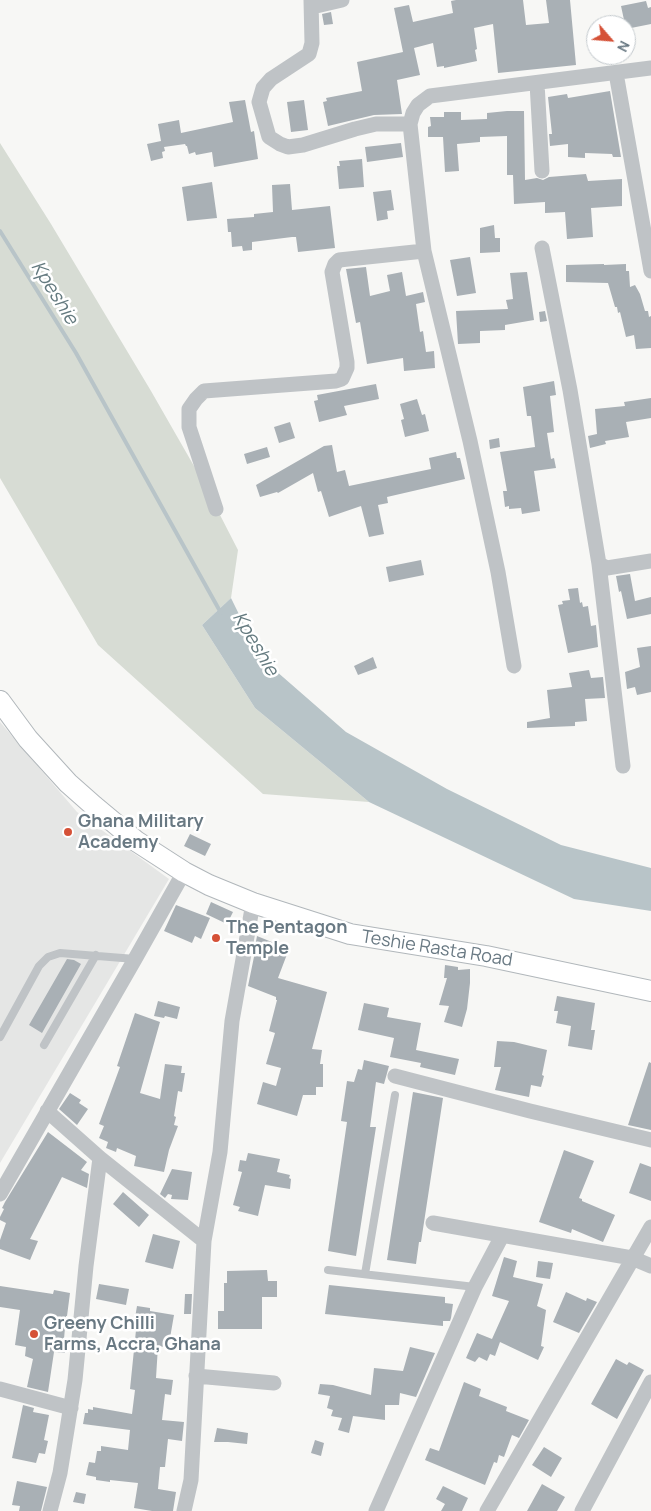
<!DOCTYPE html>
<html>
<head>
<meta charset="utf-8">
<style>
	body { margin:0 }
	#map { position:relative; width:651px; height:1511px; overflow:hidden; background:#f7f7f5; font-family:Manrope,sans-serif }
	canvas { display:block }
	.north { position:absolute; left:586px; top:15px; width:50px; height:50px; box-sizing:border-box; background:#fff; border:1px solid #c3c9cd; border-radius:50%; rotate:117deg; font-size:14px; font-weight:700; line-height:20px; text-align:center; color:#697983 }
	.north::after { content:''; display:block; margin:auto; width:18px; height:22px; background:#d55137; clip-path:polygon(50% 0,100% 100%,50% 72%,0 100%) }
</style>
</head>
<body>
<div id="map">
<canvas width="651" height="1511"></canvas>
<div class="north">N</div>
</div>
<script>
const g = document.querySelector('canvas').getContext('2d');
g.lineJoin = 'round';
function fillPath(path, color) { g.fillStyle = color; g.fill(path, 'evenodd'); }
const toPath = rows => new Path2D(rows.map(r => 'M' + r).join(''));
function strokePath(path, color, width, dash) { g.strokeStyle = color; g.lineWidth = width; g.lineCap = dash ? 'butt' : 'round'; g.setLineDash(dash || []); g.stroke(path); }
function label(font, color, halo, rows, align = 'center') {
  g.font = font + ' Manrope,sans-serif'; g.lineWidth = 5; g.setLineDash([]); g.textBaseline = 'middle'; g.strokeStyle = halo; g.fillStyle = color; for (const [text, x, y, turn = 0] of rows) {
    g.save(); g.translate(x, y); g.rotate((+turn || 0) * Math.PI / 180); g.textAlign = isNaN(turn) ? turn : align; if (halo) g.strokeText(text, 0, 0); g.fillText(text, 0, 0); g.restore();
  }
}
fillPath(toPath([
	[0,722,77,812,169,879,0,1163]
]), '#e5e6e5');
fillPath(toPath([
	[0,143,51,224,151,391,202,480,238,550,231,598,202,625,255,708,369,802,263,794,98,645,0,478]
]), '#d7dcd4');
fillPath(toPath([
	[231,598,260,657,346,732,447,789,561,845,651,868,651,911,574,899,369,802,255,708,202,625]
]), '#b8c4c8');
strokePath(toPath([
	[0,231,76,353,221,613]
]), '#b8c4c8', 4);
fillPath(toPath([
	[456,0,523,0,526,25,549,23,546,0,570,0,576,65,498,73,493,24,474,28,477,49,475,50,477,61,444,68,444,66,437,67,433,43,414,48,420,75,397,80,402,114,374,115,328,126,323,102,327,101,326,98,362,91,357,62,403,52,394,8,409,5,413,22,453,13,451,1],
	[646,1,648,8,651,7,651,24,626,29,621,6],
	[331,12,333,24,324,25,322,14],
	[610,91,621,157,613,157,612,154,585,153,585,158,568,157,568,144,550,146,549,134,552,134,548,97,567,94,568,98],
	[245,100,251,132,254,131,258,159,214,167,212,152,196,155,195,152,189,154,187,146,186,146,185,144,164,147,165,151,162,152,163,158,151,161,147,144,161,141,158,124,179,120,181,133,233,122,229,102],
	[304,100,308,130,291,132,287,102],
	[507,111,524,111,525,180,537,178,543,180,549,177,586,174,588,181,622,179,622,206,591,208,593,237,567,239,565,212,545,213,545,202,514,204,513,175,507,175,507,136,480,137,480,142,457,144,459,171,445,172,443,137,428,137,428,127,431,126,430,117,444,117,444,112,461,112,461,120,487,119,487,113],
	[401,143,403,157,367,162,365,147],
	[362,159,364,187,339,189,337,166,340,166,339,161],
	[212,182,217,218,187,221,182,187],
	[290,184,292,210,330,206,335,248,298,252,296,237,292,237,252,242,252,250,243,251,242,246,232,247,231,232,228,232,227,219,254,217,254,214,273,212,272,185],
	[391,190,394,210,387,211,388,219,377,221,373,192],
	[494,225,495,238,500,238,500,252,480,253,480,228],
	[470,257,476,293,457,296,450,260],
	[604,264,604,265,626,264,626,271,629,271,630,287,635,285,640,294,645,311,648,311,649,317,651,316,651,348,636,349,634,335,626,337,620,312,618,313,617,307,615,307,608,283,566,282,566,265],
	[366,267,370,296,390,291,387,275,402,272,406,296,423,292,425,302,416,304,420,332,423,331,426,352,434,351,435,368,404,371,403,358,367,364,360,322,356,323,346,269],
	[527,272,534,320,505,325,505,330,480,331,480,343,458,344,456,311,508,309,506,300,513,299,510,273],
	[545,311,547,321,540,322,539,312],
	[554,381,556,395,550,396,554,432,547,433,551,459,554,458,556,468,534,471,540,511,522,514,521,508,509,509,509,506,505,507,503,491,507,491,500,452,535,447,531,416,527,416,523,387],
	[376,384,379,399,344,406,347,415,319,422,314,401,318,400,317,395],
	[651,398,651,418,626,422,629,437,605,441,606,444,590,448,588,436,597,434,595,409,625,406,624,402],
	[417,399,422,415,425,414,429,431,405,437,401,420,404,419,400,404],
	[290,422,295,438,279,443,274,427],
	[499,438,500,447,490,449,489,440],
	[332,445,337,472,345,470,349,486,431,469,429,458,456,452,457,458,460,458,465,479,387,497,388,503,378,505,384,534,369,537,361,506,329,517,321,491,318,492,313,473,278,493,277,492,260,497,256,485,324,446],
	[267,447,270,457,247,464,244,454],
	[421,560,424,575,389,582,386,567],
	[630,574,635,601,651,597,651,614,627,619,621,591,619,592,616,576],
	[578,588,580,603,582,602,583,607,588,606,591,626,596,625,598,647,568,653,558,605,563,604,562,601,570,600,568,589],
	[651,646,651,692,637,695,635,687,627,689,625,672,640,667,637,648],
	[373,657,377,668,358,675,354,666],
	[589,670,591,678,603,677,605,698,585,699,587,721,575,722,575,726,527,728,527,722,550,718,547,690,572,687,569,673],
	[190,834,211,844,205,856,184,846],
	[211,902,233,912,227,924,206,914],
	[176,905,210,918,201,939,195,936,192,943,164,931],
	[257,936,289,949,278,978,327,992,312,1049,322,1050,320,1064,323,1064,323,1087,316,1087,316,1095,303,1095,297,1116,257,1104,263,1082,276,1086,281,1068,266,1064,275,1033,269,1031,277,1000,276,1000,276,997,248,986,255,952,254,952],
	[67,959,74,960,81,964,42,1033,29,1025],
	[445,965,458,967,458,970,470,969,470,983,467,1009,462,1027,444,1022,449,1006,439,1005,447,978,444,978],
	[557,996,595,1003,591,1030,595,1030,592,1050,568,1046,571,1026,556,1023,558,1011,554,1011],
	[158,1001,180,1007,177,1019,165,1016,164,1018,154,1016],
	[364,1003,389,1008,387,1017,421,1023,416,1050,459,1059,455,1075,420,1067,421,1063,390,1057,394,1038,358,1030],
	[135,1013,160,1022,140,1093,160,1099,165,1064,182,1066,181,1073,185,1073,182,1092,178,1091,174,1116,176,1117,174,1125,178,1126,169,1150,164,1172,134,1166,136,1156,117,1148,116,1152,106,1148,108,1142,99,1138,104,1126,99,1124,120,1067,117,1066],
	[497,1041,514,1042,547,1050,542,1075,544,1076,541,1087,531,1085,529,1097,495,1090,501,1067,494,1067],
	[364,1060,389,1066,384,1084,376,1082,370,1127,376,1127,356,1256,328,1251,347,1122,341,1121,347,1081,354,1082,358,1069,362,1070],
	[649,1062,651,1063,651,1130,628,1125],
	[413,1092,443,1098,421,1242,419,1242,416,1264,387,1260],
	[70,1093,81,1100,79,1103,88,1109,77,1125,59,1109],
	[48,1132,87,1162,81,1170,89,1174,87,1188,62,1177,30,1239,38,1241,30,1260,0,1249,0,1240,6,1223,0,1220,0,1217,4,1209,2,1208,5,1202],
	[564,1150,594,1161,579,1198,582,1199,582,1201,615,1215,603,1242,572,1229,571,1233,539,1222],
	[248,1153,280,1159,277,1172,290,1175,289,1178,291,1179,290,1189,265,1185,258,1216,238,1211,240,1207,233,1205,242,1172,238,1171,240,1160,246,1161],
	[640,1163,651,1167,651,1201,629,1193],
	[172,1169,192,1172,188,1200,171,1199,172,1195,168,1194,165,1198,160,1194],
	[123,1192,149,1215,139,1227,113,1204],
	[153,1234,180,1241,173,1269,145,1262],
	[504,1257,517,1261,513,1277,543,1284,537,1306,546,1310,541,1346,544,1347,538,1360,500,1342,495,1356,490,1354,487,1361,479,1357,475,1362,466,1358,477,1333,492,1339,509,1301,492,1296],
	[538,1261,553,1263,550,1279,536,1277],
	[267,1270,268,1281,277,1281,277,1297,262,1297,262,1329,218,1329,218,1311,224,1311,224,1283,227,1283,227,1271],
	[99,1284,129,1289,126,1305,96,1299],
	[329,1285,445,1297,445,1303,453,1304,451,1318,450,1321,443,1321,443,1326,325,1314],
	[0,1286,53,1294,54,1290,70,1293,67,1316,66,1316,64,1339,66,1339,65,1353,54,1352,48,1392,27,1387,33,1359,25,1356,26,1347,15,1345,20,1310,0,1307],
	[566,1292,586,1301,587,1298,597,1302,579,1333,553,1322],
	[185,1294,192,1294,191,1314,184,1314],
	[137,1306,150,1308,150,1311,174,1315,170,1338,181,1340,180,1349,158,1346,156,1378,173,1380,171,1395,165,1394,162,1420,184,1422,182,1441,168,1439,165,1467,160,1467,158,1489,176,1492,173,1511,152,1511,134,1508,138,1483,110,1480,110,1482,96,1480,96,1477,86,1475,89,1462,95,1463,97,1451,101,1451,101,1446,128,1450,130,1430,83,1424,85,1413,88,1413,88,1409,93,1410,93,1407,132,1414,135,1390,130,1389,136,1330,133,1330],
	[410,1347,435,1353,416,1397,400,1393,399,1405,385,1405,385,1420,353,1416,349,1433,338,1430,342,1418,331,1416,333,1410,327,1408,330,1396,318,1394,320,1384,333,1385,371,1395,374,1368,403,1371],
	[616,1359,627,1365,629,1362,644,1370,617,1419,591,1404],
	[464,1382,481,1389,479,1396,507,1407,506,1411,529,1420,519,1438,512,1435,504,1457,499,1455,497,1463,494,1462,485,1485,425,1460,430,1448,439,1451],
	[23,1405,34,1408,33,1412,49,1415,44,1440,48,1441,45,1454,39,1453,36,1463,12,1458],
	[217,1428,248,1433,247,1444,228,1442,214,1442],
	[315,1440,324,1443,321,1456,311,1453],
	[544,1447,562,1458,551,1477,532,1465],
	[17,1481,47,1487,41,1511,19,1511,20,1506,12,1505],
	[542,1484,565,1497,557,1511,527,1511],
	[443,1486,468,1498,462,1511,441,1511,445,1504,436,1499],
	[76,1492,86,1494,84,1504,73,1502]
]), '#a9b0b5');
const secondary = toPath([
	[0,701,28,739,68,783,94,806,136,841,184,872,209,885,253,903,350,934,486,956,651,991]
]);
strokePath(secondary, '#b1b7bb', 22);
strokePath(toPath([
	[0,1037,39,966,48,957,60,953,135,959],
	[44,1045,96,955],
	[328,1270,475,1287],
	[365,1274,395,1095]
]), '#bfc3c6', 8);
strokePath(toPath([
	[311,0,312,43,309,54,271,79,263,88,259,102,269,137,280,144,288,147,303,145,355,129,376,124,410,124],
	[312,7,342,0],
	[616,73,651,271],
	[537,83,542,171],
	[542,248,570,390,599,564,607,568,651,561],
	[216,509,189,427,189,409,196,399,204,391,336,381,342,379,347,368,347,362,332,272,335,264,339,260,424,251],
	[599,564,623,766],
	[514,666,498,572,470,441,424,251,410,124,413,113,418,105,430,96,651,68],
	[395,1076,530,1111,651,1140],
	[47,1111,100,1158,204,1241],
	[0,1194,135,959,184,872],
	[433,1223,632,1258,651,1266],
	[196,1376,274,1383],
	[0,1389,71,1408],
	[50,1511,60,1473,75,1380,86,1266,100,1158],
	[184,1511,191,1480,204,1241,220,1152,232,1021,253,903],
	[376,1511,475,1287,502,1236],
	[487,1511,651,1227],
	[582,1511,651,1382]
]), '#bfc3c6', 15);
strokePath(secondary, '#fff', 20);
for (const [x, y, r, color] of [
	[68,832,5,"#d55137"],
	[216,938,5,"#d55137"],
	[34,1334,5,"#d55137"]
]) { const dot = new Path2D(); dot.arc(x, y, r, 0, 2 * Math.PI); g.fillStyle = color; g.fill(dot); strokePath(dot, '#fff', 2); }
label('bold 18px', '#697983', '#fff', [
	["Ghana Military",78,822],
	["Academy",78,843],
	["The Pentagon",226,928],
	["Temple",226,949],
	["Greeny Chilli",44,1324],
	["Farms, Accra, Ghana",44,1345]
], 'left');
label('18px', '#697983', '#fff', [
	["Teshie Rasta Road",437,949,9]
]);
label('italic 19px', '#647a7f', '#fff', [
	["Kpeshie",54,293,58],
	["Kpeshie",255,644,59]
]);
</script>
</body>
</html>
